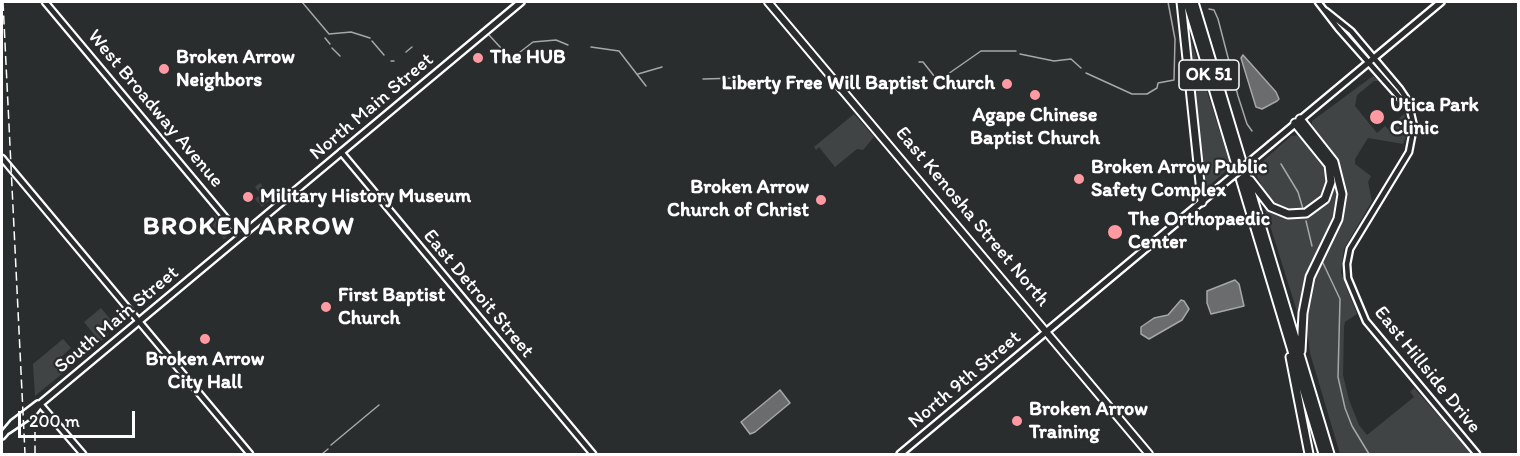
<!DOCTYPE html>
<html>
<head>
<meta charset="utf-8">
<style>
	body { margin:0 }
	#map { position:relative; width:1520px; height:456px; overflow:hidden; background:#2a2d2e; font-family:Itim,sans-serif }
	canvas { display:block }
	.frame { position:absolute; inset:0; border:3px solid #fff; pointer-events:none }
	.scale { position:absolute; left:18px; top:411px; width:117px; height:27px; box-sizing:border-box; border:3px solid #fff; border-top:0; padding-left:8px; font-size:18px; line-height:21px; white-space:nowrap; color:#fff; -webkit-text-stroke:4px #2a2d2e; paint-order:stroke }
</style>
</head>
<body>
<div id="map">
<canvas width="1520" height="456"></canvas>
<div class="frame"></div>
<div class="scale">200 m</div>
</div>
<script>
const g = document.querySelector('canvas').getContext('2d');
g.lineJoin = 'round';
function fillPath(path, color) { g.fillStyle = color; g.fill(path, 'evenodd'); }
const toPath = rows => new Path2D(rows.map(r => 'M' + r).join(''));
function strokePath(path, color, width, dash) { g.strokeStyle = color; g.lineWidth = width; g.lineCap = dash ? 'butt' : 'round'; g.setLineDash(dash || []); g.stroke(path); }
function label(font, color, halo, rows, align = 'center') {
  g.font = font + ' Itim,sans-serif'; g.lineWidth = 4.5; g.setLineDash([]); g.textBaseline = 'middle'; g.strokeStyle = halo; g.fillStyle = color; for (const [text, x, y, turn = 0] of rows) {
    g.save(); g.translate(x, y); g.rotate((+turn || 0) * Math.PI / 180); g.textAlign = isNaN(turn) ? turn : align; if (halo) g.strokeText(text, 0, 0); g.fillText(text, 0, 0); g.restore();
  }
}
fillPath(toPath([
	[1187,28,1231,167,1205,189,1203,182],
	[1373,76,1379,81,1374,81,1357,95,1355,106,1377,133,1385,126,1388,129,1404,114,1407,124,1406,137,1403,144,1368,138,1355,159,1355,164,1371,176,1368,182,1372,201,1344,249,1342,263,1341,273,1357,314,1345,322,1344,327,1343,375,1349,400,1359,425,1367,435,1414,397,1410,392,1414,388,1472,454,1340,454,1310,353,1306,322,1310,285,1341,219,1345,199,1341,169,1331,151,1312,129,1312,121],
	[854,114,874,137,863,150,857,149,835,167,819,147,816,150,814,147],
	[1300,135,1325,163,1327,184,1322,196,1307,209,1283,210,1266,196,1254,169,1291,136],
	[1332,169,1339,182,1338,213,1309,271,1300,321,1262,200,1283,215,1320,207],
	[260,183,272,198,262,207,255,199,261,194,255,187],
	[215,215,229,230,230,233,224,239,208,220],
	[101,308,111,320,104,330,108,335,100,342,84,322],
	[63,339,71,348,60,358,69,368,35,396,33,364]
]), '#414445');
const water = toPath([
	[1243,55,1276,92,1279,99,1277,101,1262,109,1256,107,1241,58,1243,55],
	[1235,280,1239,284,1244,306,1211,314,1207,303,1207,291,1235,280],
	[1181,300,1184,301,1189,309,1182,320,1149,339,1141,334,1141,327,1154,318,1168,315,1181,300],
	[780,390,790,403,755,432,750,434,741,422,780,390]
]);
fillPath(water, '#6a6c6d');
strokePath(water, '#a6a7a7', 1.5);
strokePath(toPath([
	[302,2,329,34,351,32,370,38],
	[1209,9,1214,10,1218,19,1238,96,1247,124,1252,131],
	[489,35,511,59,533,42,556,40,568,45],
	[325,38,330,44],
	[372,41,384,55],
	[591,47,619,51,646,86],
	[332,48,340,56],
	[406,52,412,47],
	[1020,54,1054,61,1071,59,1081,68],
	[391,61,394,61],
	[919,62,923,62,938,81,981,51,1016,51],
	[1086,73,1132,94,1147,94,1157,88,1158,83,1174,80,1175,39,1168,2],
	[638,74,662,67],
	[703,79,739,78],
	[1281,164,1298,192,1303,209],
	[1306,221,1312,246],
	[1323,263,1340,299,1338,377,1345,408,1352,426,1369,454],
	[331,445,379,405],
	[322,454,328,449]
]), '#a6a7a7', 1.5);
const tertiary = toPath([
	[45,2,241,236],
	[1318,2,1338,28,1408,107],
	[1326,11,1351,31,1400,89,1408,101,1414,126,1409,152,1350,249,1347,264,1348,278,1366,321,1477,454],
	[341,152,593,454],
	[2,158,250,454],
	[40,404,83,454]
]);
const secondary = toPath([
	[1271,144,1441,2],
	[8,430,33,413,40,404,521,2],
	[2,436,13,423,38,404],
	[900,454,1211,194]
]);
const primary = toPath([
	[768,2,1149,454]
]);
const motorway = toPath([
	[1181,2,1202,202],
	[1187,2,1323,454],
	[1194,2,1330,454],
	[1300,119,1334,162,1342,194,1338,219,1310,277,1303,313,1301,351],
	[1250,180,1271,207,1288,214,1306,213,1325,199,1331,182,1329,165,1295,123],
	[1290,357,1309,454]
]);
strokePath(tertiary, '#fff', 9);
strokePath(secondary, '#fff', 10);
strokePath(primary, '#fff', 10);
strokePath(motorway, '#fff', 11);
strokePath(tertiary, '#2a2d2e', 4.5);
strokePath(secondary, '#2a2d2e', 5);
strokePath(primary, '#2a2d2e', 6);
strokePath(motorway, '#2a2d2e', 7);
strokePath(toPath([
	[3,2,25,454],
	[35,432,35,454]
]), '#fff', 1.5, [9, 4.5]);
const secondaryBridge = toPath([
	[1211,194,1271,144]
]);
strokePath(secondaryBridge, '#fff', 10, []);
strokePath(secondaryBridge, '#2a2d2e', 5);
for (const [x, y, r, color] of [
	[478,58,6,"#ff9aa2"],
	[164,69,6,"#ff9aa2"],
	[1007,84,6,"#ff9aa2"],
	[1035,95,6,"#ff9aa2"],
	[1377,117,8,"#ff9aa2"],
	[1079,179,6,"#ff9aa2"],
	[248,197,6,"#ff9aa2"],
	[821,200,6,"#ff9aa2"],
	[1115,232,8,"#ff9aa2"],
	[326,307,6,"#ff9aa2"],
	[205,339,6,"#ff9aa2"],
	[1017,421,6,"#ff9aa2"]
]) { const dot = new Path2D(); dot.arc(x, y, r, 0, 2 * Math.PI); g.fillStyle = color; g.fill(dot); strokePath(dot, '#2a2d2e', 2); }
for (const [x, y, w] of [
	[1209,75,60]
]) { const box = new Path2D(); box.roundRect(x - w / 2, y - 15, w, 30, 4.5); g.fillStyle = '#2a2d2e'; g.fill(box); strokePath(box, '#fff', 1.5); }
label('bold 18px', '#fff', null, [
	["OK 51",1209,75]
]);
label('bold 20px', '#fff', '#2a2d2e', [
	["Broken Arrow",176,58],
	["Neighbors",176,81],
	["The HUB",490,58],
	["Liberty Free Will Baptist Church",995,84,"right"],
	["Utica Park",1390,106],
	["Clinic",1390,129],
	["Agape Chinese",1035,116,"center"],
	["Baptist Church",1035,139,"center"],
	["Broken Arrow Public",1091,168],
	["Safety Complex",1091,191],
	["Broken Arrow",809,188,"right"],
	["Church of Christ",809,211,"right"],
	["Military History Museum",260,197],
	["The Orthopaedic",1128,220],
	["Center",1128,243],
	["First Baptist",338,296],
	["Church",338,319],
	["Broken Arrow",205,360,"center"],
	["City Hall",205,383,"center"],
	["Broken Arrow",1029,410],
	["Training",1029,433]
], 'left');
label('20px', '#fff', '#2a2d2e', [
	["North Main Street",372,107,-40],
	["West Broadway Avenue",155,109,50],
	["East Kenosha Street North",972,217,50],
	["East Detroit Street",478,294,50],
	["South Main Street",117,320,-40],
	["East Hillside Drive",1427,370,51],
	["North 9th Street",965,380,-40]
]);
g.letterSpacing = '1.5px';
label('bold 26px', '#fff', '#2a2d2e', [
	["BROKEN ARROW",249,227]
]);
g.letterSpacing = '0px';
</script>
</body>
</html>
